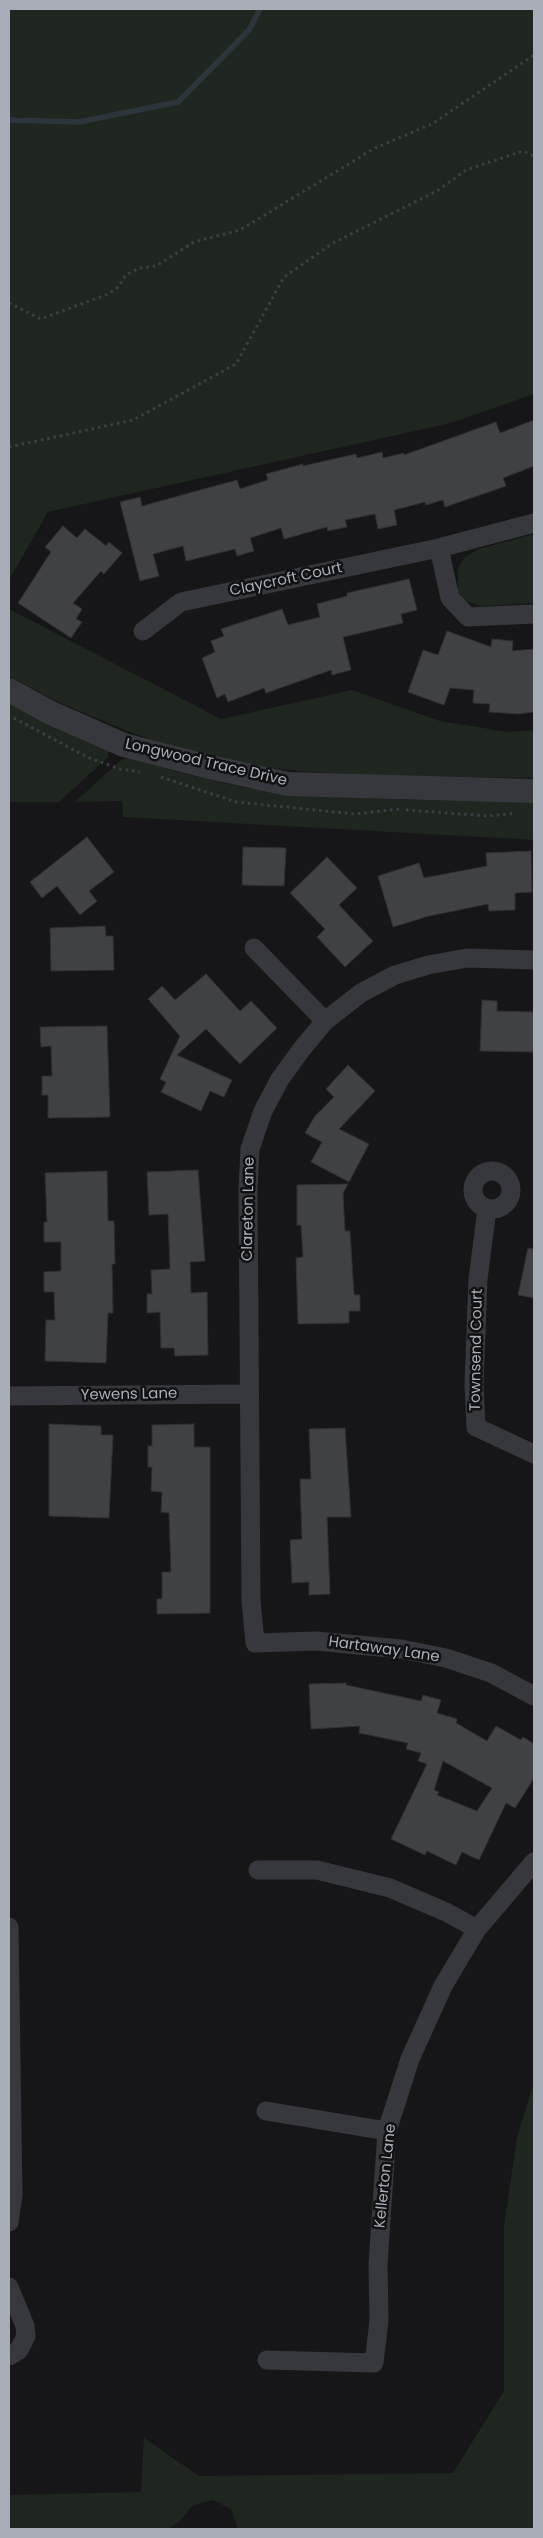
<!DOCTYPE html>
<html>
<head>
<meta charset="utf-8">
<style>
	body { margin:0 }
	#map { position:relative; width:543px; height:2538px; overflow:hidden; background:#161618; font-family:Poppins,sans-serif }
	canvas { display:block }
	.frame { position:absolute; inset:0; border:10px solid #a8adb8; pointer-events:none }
</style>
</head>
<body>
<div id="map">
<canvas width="543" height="2538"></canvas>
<div class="frame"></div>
</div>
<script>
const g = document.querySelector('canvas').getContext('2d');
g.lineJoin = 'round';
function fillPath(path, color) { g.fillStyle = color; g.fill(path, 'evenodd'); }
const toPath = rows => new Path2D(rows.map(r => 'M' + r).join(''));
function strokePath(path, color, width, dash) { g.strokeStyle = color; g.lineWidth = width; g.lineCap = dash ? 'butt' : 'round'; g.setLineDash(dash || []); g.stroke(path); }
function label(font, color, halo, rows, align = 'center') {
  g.font = font + ' Poppins,sans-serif'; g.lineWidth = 5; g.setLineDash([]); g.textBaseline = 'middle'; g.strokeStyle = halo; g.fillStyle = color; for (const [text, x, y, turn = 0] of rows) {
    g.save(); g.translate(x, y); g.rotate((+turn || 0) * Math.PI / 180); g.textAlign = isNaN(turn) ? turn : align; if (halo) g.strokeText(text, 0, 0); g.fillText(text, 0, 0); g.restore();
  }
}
fillPath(toPath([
	[9,9,534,9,534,394,451,423,48,512,9,580],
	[534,534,534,603,481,606,466,601,458,592,458,568,465,557,479,549],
	[9,609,221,719,352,690,440,721,508,732,534,730,534,778,396,776,311,772,253,766,191,752,132,733,58,702,9,676],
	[9,703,109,750,108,757,59,802,9,802],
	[131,757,178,772,241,787,307,796,411,800,534,801,534,840,123,817,122,801,75,802,121,760],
	[534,2083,534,2529,238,2529,231,2509,213,2500,193,2505,180,2521,168,2529,9,2529,9,2495,141,2492,144,2438,199,2476,453,2473,504,2391,504,2227,517,2137]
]), '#1e261f');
strokePath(toPath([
	[9,120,79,122,178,102,249,30,260,9]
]), '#2c353c', 5.5);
const building = toPath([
	[534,420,534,466,503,478,506,486,445,507,443,500,426,505,425,502,394,510,397,525,378,529,375,514,345,520,347,527,328,531,327,527,284,539,281,528,250,538,254,551,237,556,235,549,186,561,183,546,153,554,159,576,140,581,120,502,140,497,142,506,237,480,240,489,268,480,266,474,303,464,303,466,356,454,357,458,382,452,383,458,404,453,404,455,496,422,500,433,534,420],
	[63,526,77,538,85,529,106,546,109,542,122,553,104,574,101,571,73,603,82,609,76,619,82,622,71,638,18,603,51,552,45,547,63,526],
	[409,579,417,610,401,614,403,623,343,637,351,670,332,675,331,670,266,693,264,688,228,702,225,694,217,698,202,658,215,652,211,641,224,636,221,629,282,609,288,625,320,617,317,604,347,596,347,593,409,579],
	[447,631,491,647,492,639,513,641,512,651,534,649,534,712,518,714,489,712,490,704,473,703,474,690,450,688,444,705,408,692,423,650,438,655,447,631],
	[87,837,114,872,89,891,97,901,80,915,57,886,42,898,30,882,87,837],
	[243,847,286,848,284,886,242,885,243,847],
	[531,851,532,892,515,893,515,910,489,911,488,904,429,916,393,927,378,876,419,863,424,878,487,866,486,853,531,851],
	[327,857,357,888,339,905,373,941,345,967,317,937,325,929,290,893,327,857],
	[105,926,106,936,113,936,114,970,51,971,50,928,105,926],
	[206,974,240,1011,251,1001,277,1028,240,1064,206,1029,177,1055,232,1080,224,1097,210,1091,201,1111,161,1092,166,1082,160,1079,180,1036,148,999,162,986,175,1000,206,974],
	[482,1000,497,1001,497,1011,534,1012,534,1052,480,1051,482,1000],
	[107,1026,110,1117,48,1118,48,1095,42,1095,42,1076,52,1076,51,1046,41,1047,40,1027,107,1026],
	[348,1065,375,1091,339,1129,369,1144,349,1182,311,1162,322,1142,305,1133,315,1116,334,1097,326,1089,348,1065],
	[198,1170,205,1261,190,1262,191,1293,207,1292,208,1355,175,1356,174,1348,161,1348,160,1312,147,1313,147,1294,152,1294,151,1270,170,1269,168,1214,149,1215,147,1172,198,1170],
	[107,1171,108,1221,114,1221,115,1264,112,1264,113,1313,108,1313,106,1363,45,1361,46,1320,55,1320,54,1292,44,1292,44,1272,61,1271,61,1242,44,1242,44,1222,47,1222,45,1173,107,1171],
	[348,1184,343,1193,345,1231,350,1231,354,1295,360,1295,360,1311,349,1311,349,1323,298,1324,296,1258,303,1257,301,1225,297,1225,297,1185,348,1184],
	[528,1248,534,1249,534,1298,518,1295,528,1248],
	[49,1424,101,1426,101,1435,113,1435,109,1518,49,1516,49,1424],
	[194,1424,194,1447,210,1447,210,1613,157,1614,157,1599,162,1599,162,1572,171,1572,169,1513,161,1512,162,1492,151,1491,152,1467,148,1467,148,1446,152,1446,152,1425,194,1424],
	[345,1428,351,1517,327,1517,330,1594,309,1595,309,1582,292,1583,290,1540,302,1539,300,1479,311,1479,309,1429,345,1428],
	[346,1683,346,1685,421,1701,423,1695,441,1700,437,1713,457,1719,456,1723,487,1741,496,1726,521,1740,523,1737,534,1744,534,1778,515,1808,506,1803,479,1860,462,1852,456,1865,427,1851,425,1855,391,1839,427,1764,418,1761,421,1753,406,1749,408,1743,359,1733,360,1726,311,1729,309,1684,346,1683],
	[443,1761,492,1788,477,1811,437,1795,439,1792,434,1790,443,1761]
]);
fillPath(building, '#404145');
strokePath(building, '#303034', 1);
strokePath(toPath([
	[9,303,41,319,108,294,118,287,126,275,139,268,156,266,194,242,240,230,375,148,432,124,534,55],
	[9,447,133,420,236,364,284,277,333,243,437,191,466,170,523,151,534,156],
	[14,718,87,757,120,769,140,772],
	[161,777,236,802,355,814,399,809],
	[406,810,489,816,516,813]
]), '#3d3f44', 3, [2.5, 4]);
strokePath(toPath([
	[439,548,450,598,468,617,534,614],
	[143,631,181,602,439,548,534,523],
	[254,948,325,1021],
	[534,960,467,958,428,965,395,975,361,993,325,1021,301,1050,280,1079,263,1111,250,1149,248,1190,251,1600,255,1643,316,1641,401,1649,446,1658,491,1673,534,1696],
	'473 1190a19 19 0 1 1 38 0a19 19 0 1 1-38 0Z',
	[487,1209,478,1279,474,1385,476,1427,534,1454],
	[9,1396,249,1394],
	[258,1870,317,1870,390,1888,446,1912,477,1929],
	[9,1927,13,2195,9,2222],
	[266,2111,387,2131],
	[9,2287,25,2326,26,2336,19,2350,9,2356],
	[267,2360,374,2363,379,2321,378,2264,387,2131,410,2059,443,1986,477,1929,534,1862]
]), '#37383d', 19);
strokePath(toPath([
	[9,690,51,713,124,745,205,766,288,784,534,791]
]), '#37383d', 24);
label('15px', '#a8adb8', '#111113', [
	["Claycroft Court",286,580,-12],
	["Longwood Trace Drive",206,763,13],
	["Clareton Lane",249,1209,-89],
	["Townsend Court",477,1350,-89],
	["Yewens Lane",129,1395,-1],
	["Hartaway Lane",384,1650,8],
	["Kellerton Lane",386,2176,-84]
]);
</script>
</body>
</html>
